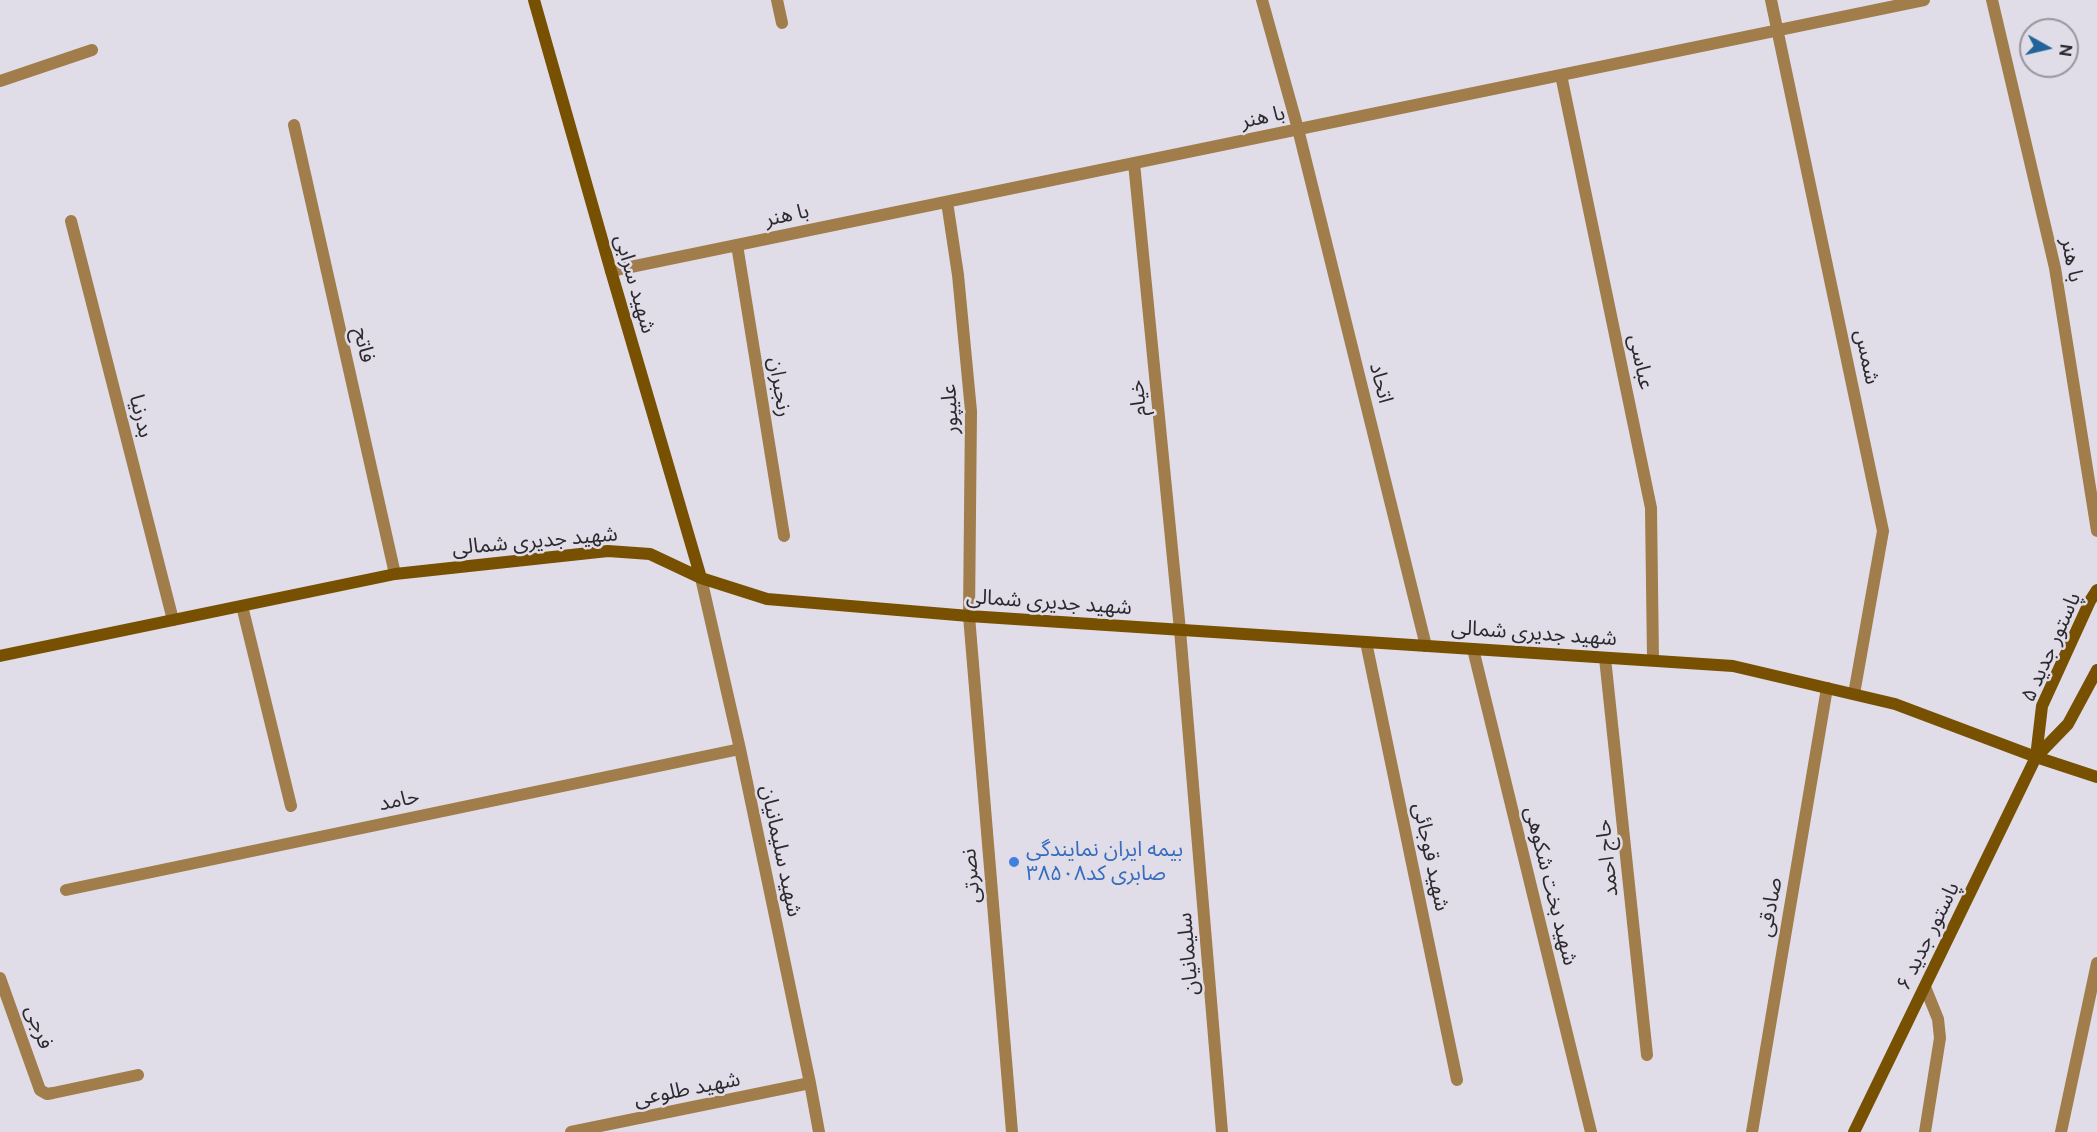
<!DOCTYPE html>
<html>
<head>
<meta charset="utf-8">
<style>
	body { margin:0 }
	#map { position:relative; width:2097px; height:1132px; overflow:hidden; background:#e1dde8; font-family:"Public Sans",sans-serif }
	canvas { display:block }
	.north { position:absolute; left:2019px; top:18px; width:60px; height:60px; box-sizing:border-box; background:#e1dde8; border:2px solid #98959e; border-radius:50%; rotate:98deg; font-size:16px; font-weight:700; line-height:24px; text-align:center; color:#2b2a2e }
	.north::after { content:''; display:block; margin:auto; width:21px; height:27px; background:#226499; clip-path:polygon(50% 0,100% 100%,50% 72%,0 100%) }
</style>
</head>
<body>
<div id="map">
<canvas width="2097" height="1132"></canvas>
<div class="north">N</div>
</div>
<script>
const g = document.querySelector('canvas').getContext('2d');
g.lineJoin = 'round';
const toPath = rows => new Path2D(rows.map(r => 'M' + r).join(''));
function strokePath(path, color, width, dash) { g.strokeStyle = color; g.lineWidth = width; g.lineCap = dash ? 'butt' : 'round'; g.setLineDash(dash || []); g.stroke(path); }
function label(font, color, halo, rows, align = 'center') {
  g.font = font + ' "Public Sans","Noto Sans Arabic",sans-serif'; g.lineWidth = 5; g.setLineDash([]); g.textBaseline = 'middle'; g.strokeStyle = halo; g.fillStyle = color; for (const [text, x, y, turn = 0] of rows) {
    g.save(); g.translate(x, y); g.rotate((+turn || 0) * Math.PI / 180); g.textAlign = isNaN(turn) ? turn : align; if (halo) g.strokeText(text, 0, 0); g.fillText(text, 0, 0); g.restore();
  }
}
strokePath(toPath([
	[777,0,782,23],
	[1262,0,1298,129],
	[0,81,92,50]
]), '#a07d4b', 12);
strokePath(toPath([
	[1771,0,1883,531,1854,694],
	[1992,0,2055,268,2097,531],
	[1561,75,1651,508,1653,660],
	[294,125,395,574],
	[1298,129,1426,646],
	[1134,163,1180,630,1222,1132],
	[947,202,958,275,971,411,969,616,1012,1132],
	[71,221,173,620],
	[737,245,784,536],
	[611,271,1924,0],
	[701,578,740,749,810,1083,819,1132],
	[242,606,291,806],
	[1366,642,1457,1080],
	[1473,649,1591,1132],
	[1605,658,1647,1055],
	[66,890,740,749],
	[0,978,40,1090,47,1094,53,1093,138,1075],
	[1925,987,1938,1019,1940,1038,1925,1132],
	[571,1132,810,1083],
	[1752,1132,1827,688],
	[2061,1132,2097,963]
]), '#a07d4b', 12);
strokePath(toPath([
	[534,0,611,271,701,578],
	[0,656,395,574,608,551,650,554,701,578,767,599,969,616,1733,666,1895,704,2036,757,2097,777],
	[2036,757,2042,706,2090,601,2097,590],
	[1854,1132,2036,757,2068,724,2097,670]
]), '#785002', 12);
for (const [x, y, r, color] of [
	[1014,862,6,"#3f7fe0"]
]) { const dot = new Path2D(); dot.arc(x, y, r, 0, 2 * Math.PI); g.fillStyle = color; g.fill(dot); strokePath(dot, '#e1dde8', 2); }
label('21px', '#2b2a2e', '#e1dde8', [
	["با هنر",1263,117,-12],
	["با هنر",787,215,-12],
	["با هنر",2072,260,79],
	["شهید سرابی",635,284,74],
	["فاتح",364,345,77],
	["شمس",1867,357,78],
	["عباسی",1641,362,78],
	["اتحاد",1381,383,76],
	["رنجبران",780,387,81],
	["خیام",1138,398,-96],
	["علیپور",950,409,-93],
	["بدرنیا",141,416,76],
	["شهید جدیری شمالی",535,541,-5],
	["شهید جدیری شمالی",1049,602,4],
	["شهید جدیری شمالی",1534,633,4],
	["پاستور جدید ۵",2051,647,-66],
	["حامد",399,800,-12],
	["شهید سلیمانیان",781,851,78],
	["شهید قوجائی",1431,857,78],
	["حاج احمد",1607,858,-96],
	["نصرتی",971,876,-95],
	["شهید بخت شکوهی",1551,886,76],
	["صادقی",1770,907,-80],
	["پاستور جدید ۶",1928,936,-64],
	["سلیمانیان",1188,954,-95],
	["فرجی",39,1027,70],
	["شهید طلوعی",687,1089,-11]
]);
label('21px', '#366cbe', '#e1dde8', [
	["بیمه ایران نمایندگی",1026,850],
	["صابری کد۳۸۵۰۸",1026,874]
], 'left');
</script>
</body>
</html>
